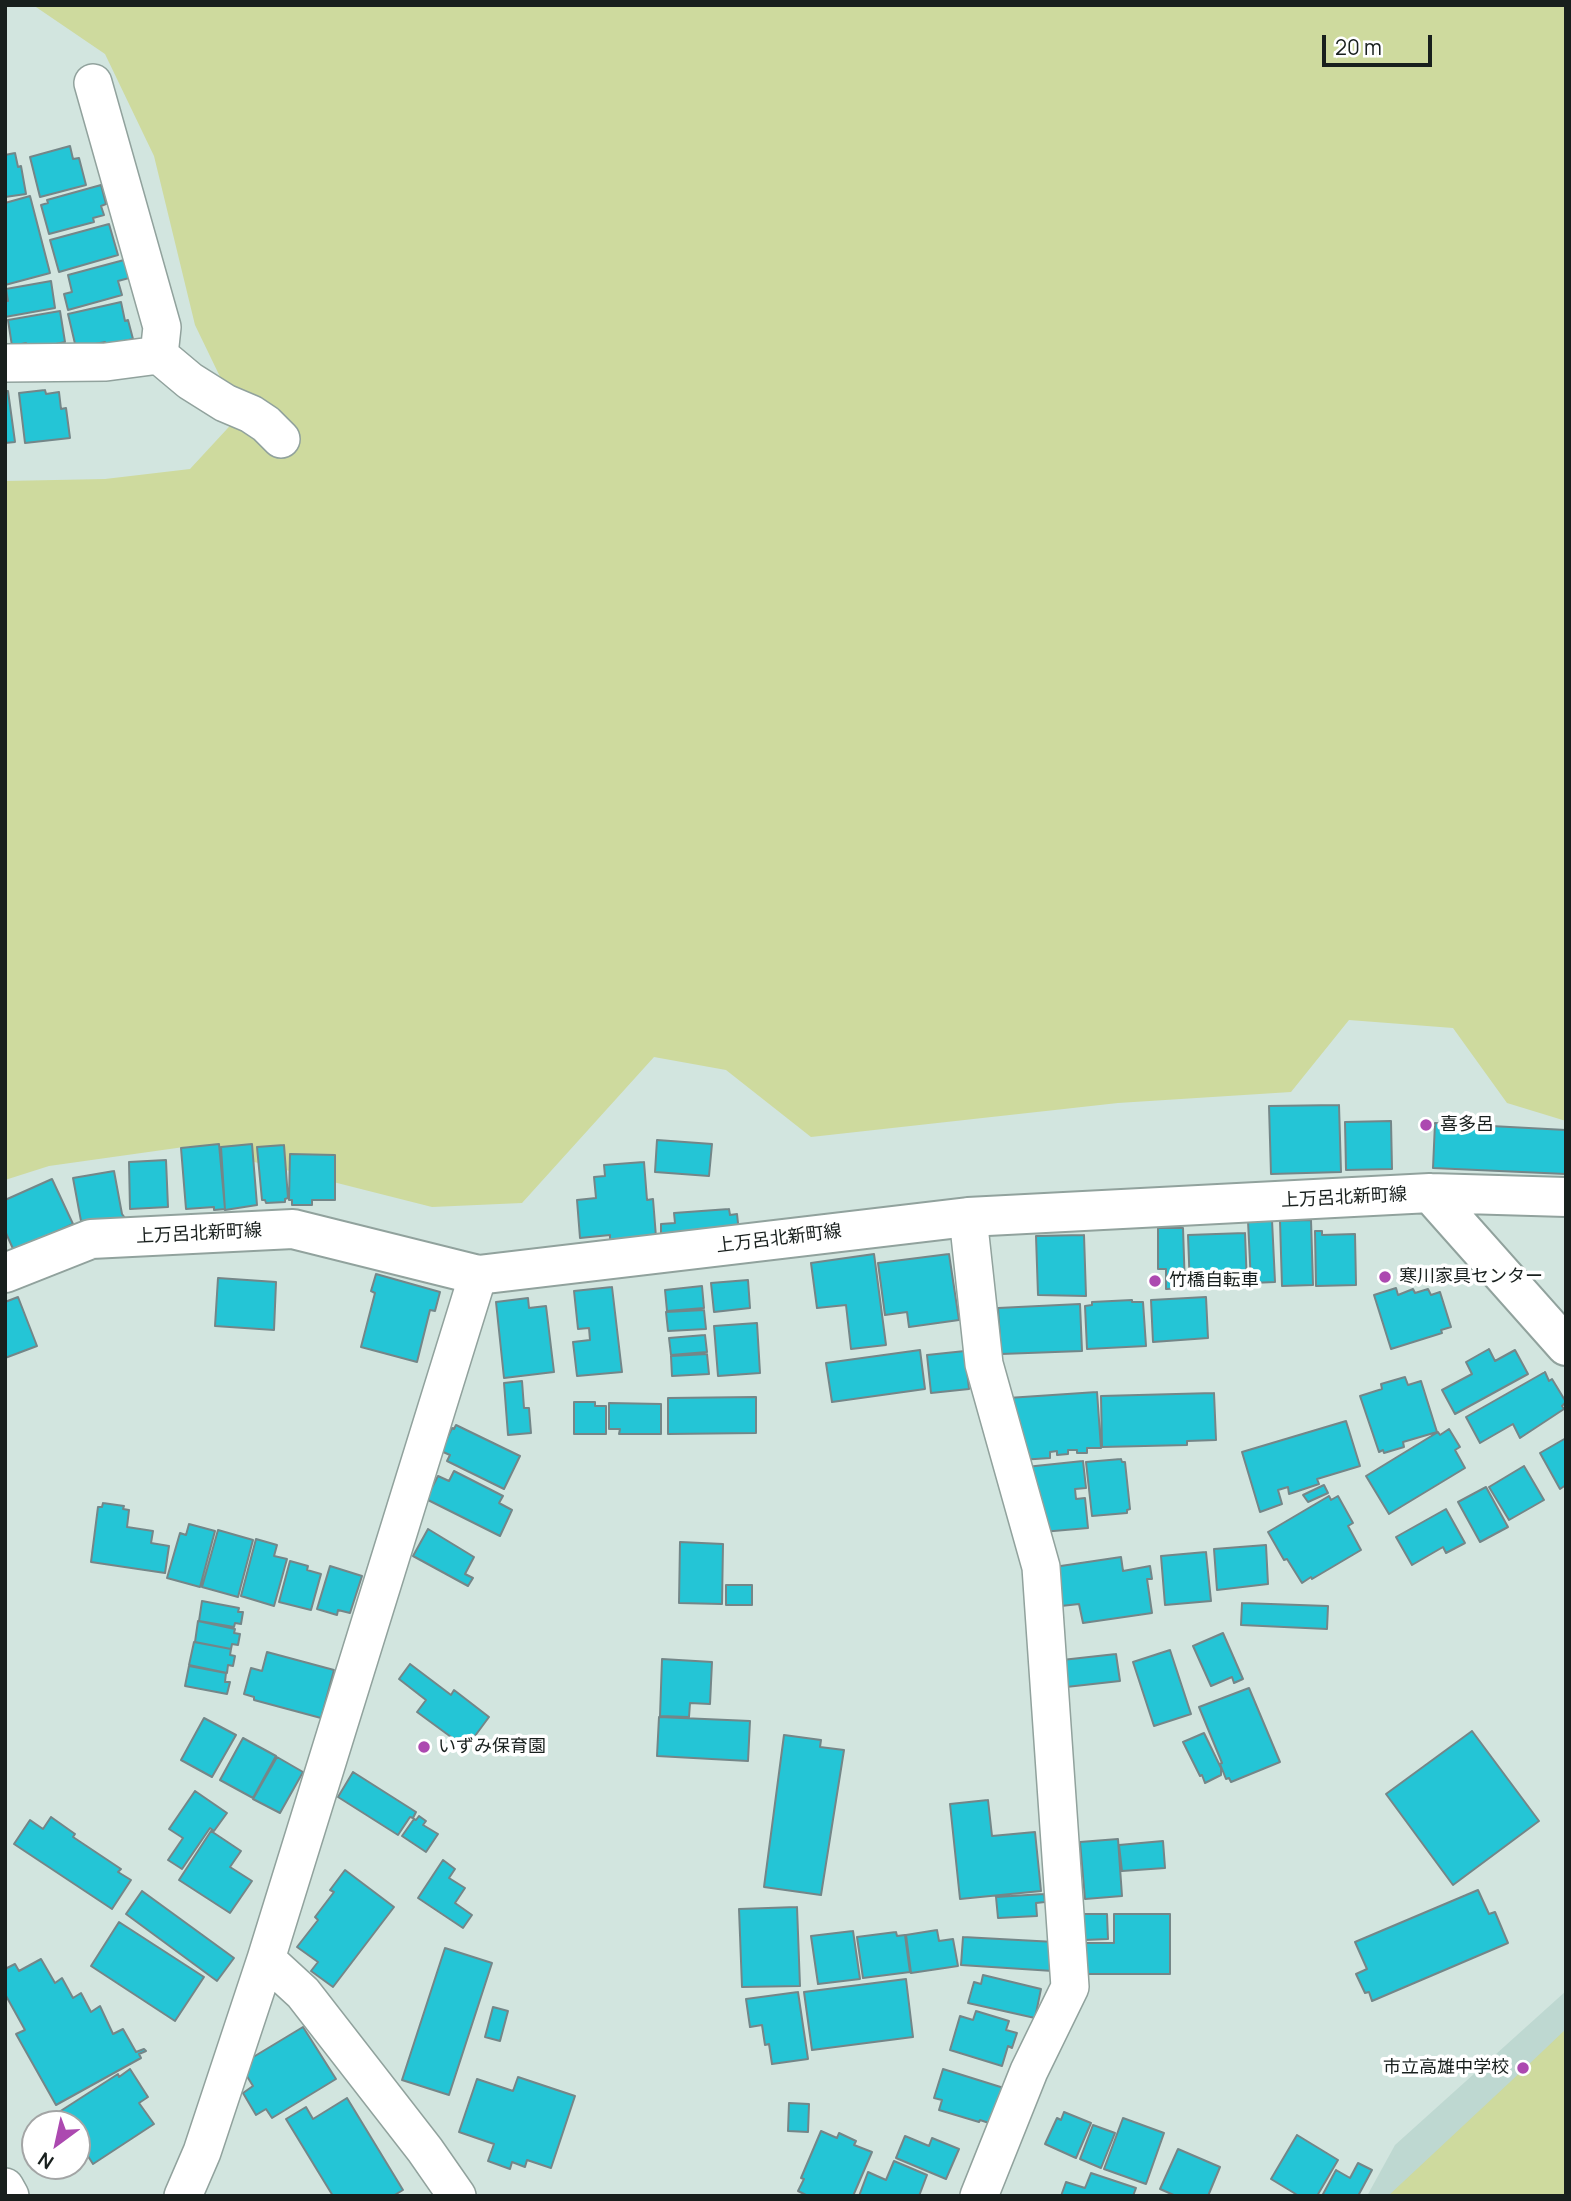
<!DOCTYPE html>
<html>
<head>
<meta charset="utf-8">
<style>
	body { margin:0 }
	#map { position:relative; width:1571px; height:2201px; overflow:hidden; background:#d2e5df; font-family:Manrope,sans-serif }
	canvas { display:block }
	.frame { position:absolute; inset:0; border:7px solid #181f1d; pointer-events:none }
	.north { position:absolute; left:21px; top:2110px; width:70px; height:70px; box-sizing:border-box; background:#fff; border:2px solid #a3a5a5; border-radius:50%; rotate:213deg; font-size:19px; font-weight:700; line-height:28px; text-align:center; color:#181f1d }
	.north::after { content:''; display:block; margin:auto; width:24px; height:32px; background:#ac49b0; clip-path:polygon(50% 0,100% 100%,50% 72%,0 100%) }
	.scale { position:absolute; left:1322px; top:35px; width:110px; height:32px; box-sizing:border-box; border:4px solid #181f1d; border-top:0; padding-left:9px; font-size:21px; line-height:24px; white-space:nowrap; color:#181f1d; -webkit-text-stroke:5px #fff; paint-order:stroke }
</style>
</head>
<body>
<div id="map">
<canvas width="1571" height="2201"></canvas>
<div class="frame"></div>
<div class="north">N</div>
<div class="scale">20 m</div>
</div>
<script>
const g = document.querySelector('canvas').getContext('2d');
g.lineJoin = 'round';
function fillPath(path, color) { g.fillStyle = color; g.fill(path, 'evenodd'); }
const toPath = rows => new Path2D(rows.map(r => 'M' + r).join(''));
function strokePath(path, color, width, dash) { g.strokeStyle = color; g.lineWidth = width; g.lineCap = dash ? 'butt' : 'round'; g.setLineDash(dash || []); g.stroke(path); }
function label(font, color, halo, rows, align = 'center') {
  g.font = font + ' Manrope,"Noto Sans JP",sans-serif'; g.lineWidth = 7; g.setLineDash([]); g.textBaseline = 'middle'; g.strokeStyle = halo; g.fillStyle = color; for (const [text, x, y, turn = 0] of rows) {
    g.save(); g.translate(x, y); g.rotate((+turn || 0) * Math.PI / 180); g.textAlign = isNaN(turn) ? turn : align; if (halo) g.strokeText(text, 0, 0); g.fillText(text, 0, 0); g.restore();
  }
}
fillPath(toPath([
	[1566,1991,1566,2196,1367,2196,1395,2145]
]), '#bed8d1');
fillPath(toPath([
	[33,5,1566,5,1566,1121,1507,1103,1453,1028,1349,1020,1291,1092,1118,1103,811,1137,726,1070,654,1057,522,1203,432,1207,191,1146,49,1166,5,1180,5,481,105,479,190,469,239,416,195,325,154,156,105,54],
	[1566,2029,1566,2196,1388,2196,1525,2068]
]), '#ceda9e');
const building = toPath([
	[70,146,73,159,79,158,86,185,40,197,30,157,70,146],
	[15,153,18,167,21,166,26,194,5,197,5,155,15,153],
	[101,185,106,204,101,206,104,215,93,218,94,222,49,234,41,205,48,203,47,200,101,185],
	[30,196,50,273,5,285,5,203,30,196],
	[109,224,118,255,59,272,50,240,109,224],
	[124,260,129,278,118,281,122,295,68,310,64,294,72,292,68,275,124,260],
	[51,281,55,308,5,317,5,301,8,301,6,289,51,281],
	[121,302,125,321,128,320,133,339,106,345,105,342,76,348,68,314,121,302],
	[60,311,65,342,28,350,26,343,12,346,8,320,60,311],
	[45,390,46,394,59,392,61,409,66,408,70,438,25,443,19,393,45,390],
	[5,391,8,391,15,442,5,443,5,391],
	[1339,1105,1341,1172,1271,1174,1269,1106,1339,1105],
	[1391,1121,1392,1169,1346,1170,1345,1122,1391,1121],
	[1435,1123,1566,1130,1566,1174,1433,1168,1435,1123],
	[657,1140,712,1144,709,1176,655,1172,657,1140],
	[219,1144,225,1209,214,1210,214,1207,186,1209,181,1148,219,1144],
	[252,1144,257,1205,225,1210,221,1147,252,1144],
	[284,1145,288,1198,285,1199,285,1202,266,1203,265,1200,262,1200,257,1147,284,1145],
	[290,1154,335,1155,335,1200,312,1200,312,1205,292,1205,292,1200,289,1200,290,1154],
	[166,1160,168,1207,130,1209,129,1162,166,1160],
	[644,1162,647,1200,653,1199,656,1237,610,1241,610,1235,580,1238,577,1200,596,1198,594,1177,605,1176,604,1165,644,1162],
	[114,1171,122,1214,125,1218,81,1221,73,1178,114,1171],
	[52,1179,73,1224,14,1251,5,1231,5,1200,52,1179],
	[729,1209,730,1215,737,1214,739,1232,661,1238,661,1224,675,1223,674,1213,729,1209],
	[1272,1220,1275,1282,1251,1283,1248,1221,1272,1220],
	[1311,1220,1313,1285,1282,1286,1280,1221,1311,1220],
	[1158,1228,1183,1228,1185,1288,1166,1289,1166,1269,1158,1269,1158,1228],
	[1315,1231,1322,1231,1322,1235,1355,1234,1356,1285,1316,1286,1315,1231],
	[1245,1233,1247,1285,1190,1288,1188,1235,1245,1233],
	[1084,1235,1086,1296,1038,1295,1036,1236,1084,1235],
	[874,1254,886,1345,851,1349,846,1305,817,1308,811,1263,874,1254],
	[949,1254,959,1320,909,1327,907,1312,885,1315,878,1263,949,1254],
	[376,1274,440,1292,435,1311,430,1310,417,1362,361,1347,375,1293,371,1291,376,1274],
	[218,1278,276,1282,274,1330,215,1326,218,1278],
	[748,1280,750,1308,714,1312,711,1283,748,1280],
	[702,1286,704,1308,667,1311,665,1290,702,1286],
	[612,1287,622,1372,577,1376,573,1342,590,1340,589,1328,578,1329,574,1291,612,1287],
	[1396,1288,1398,1295,1413,1289,1415,1293,1428,1289,1431,1295,1440,1292,1451,1327,1441,1330,1442,1333,1391,1349,1374,1295,1396,1288],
	[18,1297,37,1346,5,1358,5,1302,18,1297],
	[1206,1297,1208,1338,1153,1342,1151,1300,1206,1297],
	[528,1298,529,1308,546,1306,554,1372,504,1378,496,1302,528,1298],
	[1132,1300,1132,1302,1143,1302,1146,1346,1087,1349,1085,1306,1092,1305,1092,1302,1132,1300],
	[1080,1304,1082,1351,1001,1354,998,1308,1080,1304],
	[704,1310,706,1329,668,1331,666,1312,704,1310],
	[757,1323,760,1373,718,1376,714,1326,757,1323],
	[705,1335,707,1352,671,1355,669,1338,705,1335],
	[1489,1349,1495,1361,1515,1350,1528,1374,1455,1414,1442,1390,1472,1374,1466,1362,1489,1349],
	[920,1350,925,1389,832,1402,826,1363,920,1350],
	[965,1351,969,1389,931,1393,927,1355,965,1351],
	[707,1354,709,1374,672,1376,671,1356,707,1354],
	[1545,1372,1549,1381,1552,1379,1566,1402,1562,1406,1564,1409,1520,1438,1513,1424,1480,1443,1466,1417,1545,1372],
	[1405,1377,1408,1385,1421,1381,1437,1432,1403,1442,1404,1447,1384,1453,1383,1450,1379,1452,1360,1396,1382,1389,1381,1384,1405,1377],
	[522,1381,524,1408,529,1408,531,1433,508,1435,504,1383,522,1381],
	[1097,1392,1101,1448,1087,1448,1087,1453,1077,1453,1077,1450,1068,1450,1068,1454,1057,1455,1057,1451,1050,1452,1050,1458,1020,1460,1008,1398,1097,1392],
	[1214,1393,1216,1440,1187,1441,1187,1445,1102,1447,1101,1396,1214,1393],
	[756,1397,756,1433,668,1434,668,1398,756,1397],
	[574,1402,595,1402,595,1406,606,1406,606,1434,574,1434,574,1402],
	[609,1403,661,1404,661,1434,619,1434,620,1429,609,1429,609,1403],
	[1346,1421,1360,1466,1317,1479,1319,1484,1289,1494,1288,1487,1278,1490,1282,1504,1260,1512,1242,1452,1346,1421],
	[456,1425,520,1456,504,1489,447,1461,450,1455,441,1451,452,1428,454,1429,456,1425],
	[1449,1429,1460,1447,1455,1450,1465,1468,1389,1514,1366,1476,1438,1432,1440,1435,1449,1429],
	[1566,1438,1566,1485,1560,1489,1540,1453,1566,1438],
	[1121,1459,1122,1462,1125,1462,1130,1509,1127,1510,1127,1513,1092,1516,1086,1462,1121,1459],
	[1083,1461,1086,1488,1075,1489,1076,1499,1085,1498,1088,1528,1042,1532,1026,1467,1083,1461],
	[1524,1466,1544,1500,1509,1520,1489,1487,1524,1466],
	[454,1471,503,1496,499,1503,512,1510,500,1536,426,1499,438,1476,449,1481,454,1471],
	[1324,1485,1328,1493,1308,1502,1303,1495,1324,1485],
	[1486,1487,1508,1527,1480,1542,1458,1502,1486,1487],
	[1329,1496,1331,1500,1338,1496,1353,1523,1348,1526,1361,1550,1312,1579,1311,1577,1302,1583,1287,1559,1284,1560,1268,1532,1329,1496],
	[103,1503,124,1506,123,1509,129,1510,127,1527,153,1531,151,1543,169,1546,165,1573,91,1562,98,1507,102,1507,103,1503],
	[1446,1509,1465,1543,1446,1553,1443,1547,1412,1565,1396,1537,1446,1509],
	[189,1524,215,1531,200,1587,167,1578,180,1533,186,1535,189,1524],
	[428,1529,474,1557,465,1574,473,1578,468,1586,413,1556,428,1529],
	[218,1530,253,1540,238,1597,202,1587,218,1530],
	[256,1539,277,1545,274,1556,287,1559,274,1606,241,1596,256,1539],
	[680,1542,723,1544,722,1604,679,1603,680,1542],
	[1266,1545,1268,1584,1217,1590,1214,1549,1266,1545],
	[1206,1552,1211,1601,1165,1605,1161,1556,1206,1552],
	[1121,1557,1123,1571,1150,1566,1152,1579,1147,1579,1152,1613,1083,1623,1079,1604,1061,1606,1054,1567,1121,1557],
	[290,1561,308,1566,307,1570,321,1574,311,1610,279,1602,290,1561],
	[330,1566,362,1576,350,1613,338,1610,337,1615,317,1609,330,1566],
	[726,1585,752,1585,752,1605,726,1605,726,1585],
	[202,1601,239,1608,238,1612,243,1612,241,1624,235,1623,234,1627,199,1621,202,1601],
	[1242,1603,1328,1606,1327,1629,1241,1625,1242,1603],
	[198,1621,235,1629,234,1633,240,1634,238,1645,232,1644,231,1649,195,1642,198,1621],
	[1223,1633,1243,1679,1234,1683,1232,1677,1211,1686,1193,1646,1223,1633],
	[194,1642,231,1649,230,1655,235,1656,233,1666,228,1665,227,1673,189,1665,194,1642],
	[1170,1650,1191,1714,1154,1726,1133,1662,1170,1650],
	[267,1652,334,1670,321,1718,254,1700,254,1697,244,1694,251,1668,262,1671,267,1652],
	[1116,1654,1120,1681,1066,1687,1062,1660,1116,1654],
	[662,1659,712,1662,710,1704,690,1703,689,1717,660,1716,662,1659],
	[410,1664,451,1695,454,1690,489,1717,466,1748,417,1712,426,1700,399,1679,410,1664],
	[189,1666,226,1673,225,1682,230,1682,227,1694,185,1686,189,1666],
	[1249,1688,1280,1762,1231,1782,1229,1778,1226,1779,1220,1764,1222,1763,1199,1707,1249,1688],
	[659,1717,750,1721,748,1761,657,1756,659,1717],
	[204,1718,236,1735,212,1777,181,1760,204,1718],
	[1472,1731,1539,1821,1453,1885,1386,1794,1472,1731],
	[1204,1733,1221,1768,1221,1775,1205,1783,1202,1775,1200,1776,1183,1742,1204,1733],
	[784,1735,821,1740,820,1747,844,1750,821,1895,764,1887,784,1735],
	[243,1738,276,1756,253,1798,220,1780,243,1738],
	[277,1757,303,1772,280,1813,253,1799,277,1757],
	[353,1772,416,1812,413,1818,410,1817,398,1835,338,1797,353,1772],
	[195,1791,227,1813,214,1831,210,1828,182,1869,168,1860,183,1838,169,1829,195,1791],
	[988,1800,992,1836,1035,1832,1041,1891,960,1899,950,1804,988,1800],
	[419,1816,426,1821,423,1825,438,1834,426,1852,402,1836,414,1819,416,1820,419,1816],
	[51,1817,75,1834,73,1837,121,1869,118,1872,131,1880,112,1909,14,1844,30,1820,43,1829,51,1817],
	[211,1831,241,1851,230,1867,252,1881,230,1913,179,1880,211,1831],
	[1118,1839,1122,1896,1085,1899,1080,1842,1118,1839],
	[1163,1841,1165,1868,1122,1871,1119,1845,1163,1841],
	[443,1860,455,1869,449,1878,465,1888,455,1903,472,1915,463,1928,418,1898,443,1860],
	[345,1870,394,1907,333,1987,311,1971,318,1962,297,1947,318,1920,315,1917,334,1892,330,1890,345,1870],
	[1478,1890,1489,1914,1495,1912,1508,1943,1372,2001,1369,1992,1365,1993,1356,1974,1367,1969,1355,1942,1478,1890],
	[142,1891,234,1958,217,1981,126,1914,142,1891],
	[1044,1894,1045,1902,1036,1903,1037,1916,998,1918,996,1897,1044,1894],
	[797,1907,800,1986,742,1987,739,1909,797,1907],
	[1084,1914,1107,1914,1108,1939,1084,1940,1084,1914],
	[1114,1914,1170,1914,1170,1974,1083,1974,1083,1943,1114,1943,1114,1914],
	[119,1922,204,1977,175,2021,91,1966,119,1922],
	[937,1930,939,1941,953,1939,958,1966,911,1973,906,1935,937,1930],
	[853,1931,860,1979,818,1984,811,1936,853,1931],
	[896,1932,897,1936,905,1935,910,1972,863,1978,857,1937,896,1932],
	[963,1937,1055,1942,1053,1971,961,1965,963,1937],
	[445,1948,492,1963,449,2095,402,2080,445,1948],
	[41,1959,55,1983,62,1978,73,1998,81,1993,91,2012,100,2006,113,2034,123,2029,136,2052,144,2049,146,2051,139,2054,141,2058,56,2105,16,2034,25,2030,5,1994,5,1969,15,1964,19,1971,41,1959],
	[983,1975,1041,1989,1035,2018,968,2003,974,1982,981,1984,983,1975],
	[906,1979,913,2037,812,2050,804,1992,906,1979],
	[798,1992,808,2059,772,2064,769,2044,765,2045,762,2025,750,2027,746,1999,798,1992],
	[493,2007,508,2011,500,2041,485,2037,493,2007],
	[976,2011,1009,2021,1006,2030,1017,2033,1012,2048,1008,2046,1002,2066,950,2050,960,2016,973,2020,976,2011],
	[303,2027,336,2079,272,2118,266,2109,256,2115,243,2093,253,2086,240,2065,303,2027],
	[130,2069,148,2097,139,2103,154,2124,93,2164,77,2139,77,2124,67,2124,59,2112,118,2074,119,2077,130,2069],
	[943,2069,1007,2089,998,2117,992,2115,989,2123,980,2120,979,2122,939,2110,942,2100,934,2098,943,2069],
	[518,2077,575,2096,551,2168,527,2160,525,2167,512,2162,510,2169,488,2161,494,2144,459,2132,477,2079,513,2091,518,2077],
	[347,2098,403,2190,393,2196,333,2196,286,2119,306,2107,313,2119,347,2098],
	[789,2103,809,2104,808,2132,788,2131,789,2103],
	[1064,2112,1091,2123,1076,2158,1045,2144,1057,2118,1061,2120,1064,2112],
	[1123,2118,1164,2133,1146,2184,1104,2169,1123,2118],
	[1093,2125,1115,2133,1101,2168,1080,2159,1093,2125],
	[821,2131,837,2138,839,2133,856,2141,854,2145,872,2152,853,2196,808,2196,798,2191,804,2179,801,2178,821,2131],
	[1297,2135,1338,2160,1317,2196,1299,2196,1271,2179,1297,2135],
	[905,2136,929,2146,932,2138,959,2149,946,2179,896,2158,905,2136],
	[1178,2149,1220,2167,1208,2196,1176,2196,1160,2189,1178,2149],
	[894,2161,927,2175,919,2196,859,2196,868,2172,886,2180,894,2161],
	[1358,2163,1372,2170,1358,2196,1322,2196,1336,2170,1350,2178,1358,2163],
	[1091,2173,1136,2188,1133,2196,1061,2196,1066,2182,1085,2188,1091,2173]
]);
fillPath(building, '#24c5d6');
strokePath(building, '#748688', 2);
const street = toPath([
	[93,83,162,327,159,355],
	[5,363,106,362,159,355,190,381,225,403,251,414,266,424,281,439],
	[968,1217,984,1364,1041,1567,1070,1987,1029,2071,979,2196],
	[266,1959,303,1993,425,2150,457,2196],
	[5,2187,10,2196],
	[183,2196,202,2152,266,1959,478,1275]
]);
const secondary = toPath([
	[1430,1193,1566,1346],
	[5,1273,91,1239,293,1229,478,1275,968,1217,1430,1193,1566,1197]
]);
strokePath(street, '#91a29d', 40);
strokePath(secondary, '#91a29d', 42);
strokePath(street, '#fff', 37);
strokePath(secondary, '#fff', 38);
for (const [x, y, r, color] of [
	[1426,1125,7,"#ac49b0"],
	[1385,1277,7,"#ac49b0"],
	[1155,1281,7,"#ac49b0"],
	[424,1747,7,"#ac49b0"],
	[1523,2068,7,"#ac49b0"]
]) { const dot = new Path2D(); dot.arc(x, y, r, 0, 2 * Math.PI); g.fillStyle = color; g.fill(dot); strokePath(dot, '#fff', 2.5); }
label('18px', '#181f1d', '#fff', [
	["喜多呂",1440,1125],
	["寒川家具センター",1399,1277],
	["竹橋自転車",1169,1281],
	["いずみ保育園",438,1747],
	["市立高雄中学校",1509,2068,"right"]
], 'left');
label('18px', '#181f1d', '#fff', [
	["上万呂北新町線",1344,1198,-3],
	["上万呂北新町線",199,1234,-3],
	["上万呂北新町線",779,1239,-7]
]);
</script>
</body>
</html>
